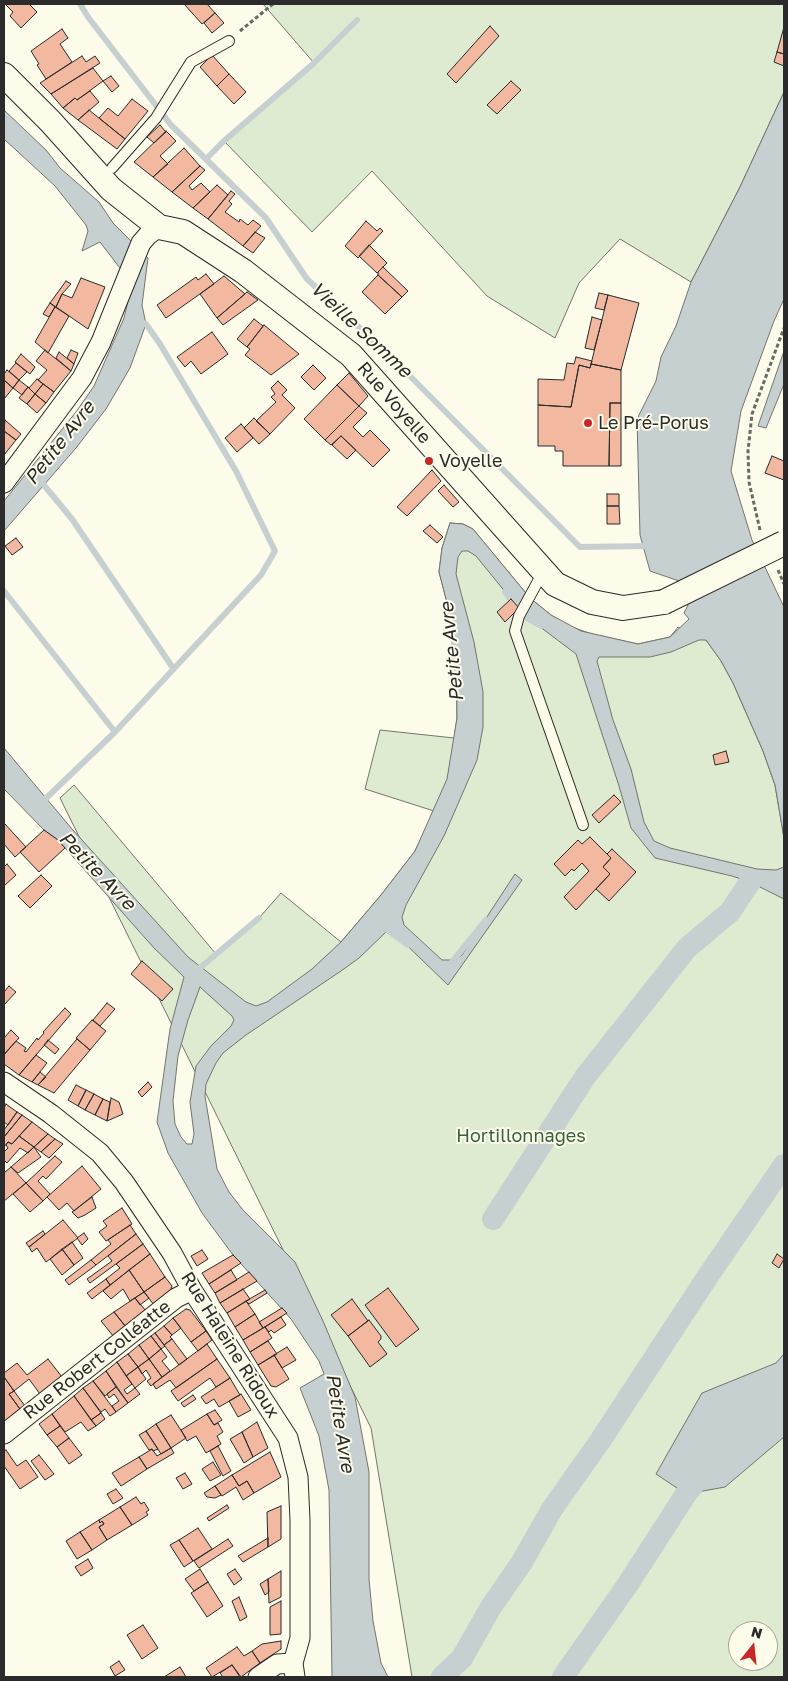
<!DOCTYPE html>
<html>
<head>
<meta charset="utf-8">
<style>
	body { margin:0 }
	#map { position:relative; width:788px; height:1681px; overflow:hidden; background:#fdfbea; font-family:"Golos Text",sans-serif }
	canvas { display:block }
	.frame { position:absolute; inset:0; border:5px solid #2b2b2b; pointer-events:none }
	.north { position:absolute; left:728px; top:1621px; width:50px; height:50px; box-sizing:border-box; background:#fdfbea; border:1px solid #a9a89e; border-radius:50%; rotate:16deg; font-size:14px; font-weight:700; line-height:20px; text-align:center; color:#2b2b2b }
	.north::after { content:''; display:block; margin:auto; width:18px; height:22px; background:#c62828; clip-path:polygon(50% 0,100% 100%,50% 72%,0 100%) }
</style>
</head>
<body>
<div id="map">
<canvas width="788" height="1681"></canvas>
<div class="frame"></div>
<div class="north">N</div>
</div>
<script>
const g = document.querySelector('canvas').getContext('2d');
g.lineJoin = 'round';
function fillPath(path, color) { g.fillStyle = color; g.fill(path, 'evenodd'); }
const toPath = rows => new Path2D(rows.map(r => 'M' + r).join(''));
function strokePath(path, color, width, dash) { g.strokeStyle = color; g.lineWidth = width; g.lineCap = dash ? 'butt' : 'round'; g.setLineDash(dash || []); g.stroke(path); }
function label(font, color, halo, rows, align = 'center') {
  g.font = font + ' "Golos Text",sans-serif'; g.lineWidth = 4; g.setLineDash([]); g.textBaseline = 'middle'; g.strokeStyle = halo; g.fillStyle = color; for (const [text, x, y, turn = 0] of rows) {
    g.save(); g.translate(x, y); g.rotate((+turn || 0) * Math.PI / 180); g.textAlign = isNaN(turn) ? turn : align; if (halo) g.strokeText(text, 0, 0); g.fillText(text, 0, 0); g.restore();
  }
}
const green = toPath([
	[263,4,784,4,784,92,740,187,691,282,620,239,579,283,555,338,487,296,372,171,312,232,224,141,314,63,263,4],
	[450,523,463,524,473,529,530,598,551,615,569,626,592,634,638,644,670,637,678,627,706,640,721,661,733,683,763,751,775,785,784,838,784,1677,412,1677,371,1428,60,798,74,785,216,954,259,918,281,893,341,942,381,895,415,851,434,811,365,789,380,730,454,738,457,718,456,644,451,618,439,572,442,548,450,523],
	[738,1631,768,1631,768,1661,738,1661,738,1631]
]);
fillPath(green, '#deebd1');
strokePath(green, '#74746e', 1);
const water = toPath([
	[784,92,784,299,774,321,741,411,731,471,752,540,784,607,784,838,775,785,763,751,733,683,721,661,706,640,699,640,671,652,650,657,599,657,597,661,613,720,631,769,644,822,654,841,670,848,757,869,776,870,784,867,784,865,784,899,750,882,732,876,655,858,631,828,619,786,576,654,531,620,511,599,476,556,468,551,462,551,458,557,456,574,474,642,483,692,483,727,477,760,444,836,406,905,402,917,404,925,442,960,455,960,462,955,515,874,522,880,448,985,393,932,387,931,359,958,341,971,246,1035,223,1053,216,1063,206,1084,205,1096,217,1169,229,1192,243,1210,295,1262,323,1321,355,1397,369,1472,369,1579,373,1621,381,1663,388,1677,332,1677,329,1490,319,1436,300,1388,324,1374,319,1361,291,1319,233,1255,202,1213,168,1153,157,1122,170,1029,184,977,154,948,58,840,44,830,4,789,4,748,72,829,188,957,246,1002,256,1006,267,1002,312,969,341,942,381,895,415,851,447,779,457,718,456,644,451,618,439,572,442,548,450,523,463,524,473,529,530,598,551,615,581,631,638,644,670,637,689,619,684,613,689,603,679,581,650,571,640,535,637,419,656,381,661,357,676,326,691,282,740,187,784,92],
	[200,987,232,1016,234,1020,231,1026,211,1046,196,1066,190,1102,194,1134,192,1144,187,1144,181,1137,175,1124,173,1101,178,1056,188,1020,200,987],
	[4,110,46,150,60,168,99,202,113,223,148,258,142,305,146,324,130,368,106,409,76,448,4,531,4,501,76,412,94,386,124,318,132,284,100,242,82,251,88,231,86,225,55,186,4,139,4,110],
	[784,351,784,384,766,428,758,426,784,351],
	[784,1354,784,1437,725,1487,686,1494,656,1474,702,1393,776,1363,784,1354]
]);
fillPath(water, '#c7d0d0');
strokePath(water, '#74746e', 1);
strokePath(toPath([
	[80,4,88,17,171,125,266,218,307,279,390,356,580,547,649,546],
	[206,159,224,141,314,63,357,20],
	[38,478,72,519,173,668],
	[4,591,115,732],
	[505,592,523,616,541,626],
	[448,603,453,629,457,690],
	[40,804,115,732,261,575,275,551,236,471,160,344,146,324,139,322],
	[382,926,408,945],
	[448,967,486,920],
	[195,972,259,918]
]), '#c7d0d0', 6);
strokePath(toPath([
	[493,1219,585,1077,687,948,730,912,750,882],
	[442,1677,462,1658,491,1607,522,1562,552,1509,600,1441,708,1276,784,1165],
	[563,1677,628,1584,686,1494,705,1470]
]), '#c7d0d0', 22);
const building = toPath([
	[5,4,29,4,37,12,21,28,10,16,13,12,5,4],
	[184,4,207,4,215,13,202,24,184,4],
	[215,13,224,23,212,33,204,23,215,13],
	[490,26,499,36,456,83,447,74,490,26],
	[784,27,784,54,777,52,784,27],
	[62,29,68,38,60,44,72,62,46,79,37,65,39,64,31,51,62,29],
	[777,52,784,54,784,66,774,62,777,52],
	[212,55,229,74,217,86,200,67,212,55],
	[82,56,86,62,95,56,100,63,51,94,40,83,82,56],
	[93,68,103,81,77,100,75,98,63,108,51,94,93,68],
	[229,74,246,92,234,104,217,86,229,74],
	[111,76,119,86,112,92,103,81,111,76],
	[511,81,521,90,497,114,487,105,511,81],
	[90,91,99,102,78,120,63,108,75,98,77,100,90,91],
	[132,99,148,111,125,139,99,118,108,108,118,116,132,99],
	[89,110,125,139,117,149,78,120,89,110],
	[160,125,166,132,154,143,147,137,160,125],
	[166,131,176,141,160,156,168,164,153,177,134,162,166,131],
	[184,148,200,166,172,192,153,177,184,148],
	[200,166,205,170,189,186,192,190,201,183,210,192,193,208,172,192,200,166],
	[217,185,228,195,208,219,193,208,217,185],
	[231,191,235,194,229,201,232,204,225,212,239,222,240,219,248,225,253,220,261,226,243,246,208,219,231,191],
	[366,221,377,231,380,228,383,231,358,258,345,246,366,221],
	[255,232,265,238,253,253,243,246,255,232],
	[369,245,387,263,377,273,359,256,369,245],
	[383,267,408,291,402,297,378,275,378,272,383,267],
	[206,274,214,284,166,318,157,305,196,277,198,280,206,274],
	[378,275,402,297,385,314,362,292,378,275],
	[224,276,245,294,217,318,200,294,224,276],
	[81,278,105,287,88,329,56,307,62,294,72,298,81,278],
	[66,281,71,284,62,294,56,307,50,303,66,281],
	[247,292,258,300,223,325,217,318,247,292],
	[599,293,608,295,604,310,595,308,599,293],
	[608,295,639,303,621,370,591,364,608,295],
	[50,303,55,307,49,317,43,314,50,303],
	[55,307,69,316,48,353,35,342,55,307],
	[592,317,602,320,594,350,585,348,592,317],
	[254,319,263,326,247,347,237,339,254,319],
	[264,325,299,354,271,375,245,355,250,349,247,347,264,325],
	[212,332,228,354,201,374,191,361,185,367,177,357,212,332],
	[45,350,71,371,54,392,38,380,47,370,36,361,45,350],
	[71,350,78,353,74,364,67,358,71,350],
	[59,352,74,364,71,371,56,358,59,352],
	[21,354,35,367,30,374,15,362,21,354],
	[576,357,592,361,590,368,579,365,571,407,538,405,538,379,564,380,567,363,574,364,576,357],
	[16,363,27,372,19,380,9,371,16,363],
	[591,364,621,370,621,403,610,403,609,466,563,466,563,451,555,451,555,446,538,446,538,405,571,407,579,365,590,368,591,364],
	[313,365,326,378,314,390,301,377,313,365],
	[7,370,19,380,13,388,4,380,4,374,7,370],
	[349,373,368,396,359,406,337,385,349,373],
	[37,379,43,384,35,394,29,388,37,379],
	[4,380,13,388,4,399,4,380],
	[19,380,28,387,22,395,13,388,19,380],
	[278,381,287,390,282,395,295,408,270,434,256,421,276,402,271,397,275,394,271,388,278,381],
	[43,384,54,392,46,403,35,394,43,384],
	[337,385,359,406,325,440,304,419,337,385],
	[28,387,35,394,27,404,19,398,28,387],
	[35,394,46,403,37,413,27,404,35,394],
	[610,403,621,403,621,466,609,466,610,403],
	[359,406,367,413,353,427,363,437,370,430,390,450,373,467,341,436,331,445,325,440,359,406],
	[254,418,270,434,259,444,244,428,254,418],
	[5,420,21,434,16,440,4,431,5,420],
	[241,424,253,438,237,452,225,438,241,424],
	[4,431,16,440,4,455,4,431],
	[341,436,356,450,347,459,332,445,341,436],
	[772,456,784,461,784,480,765,473,772,456],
	[432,470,441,481,407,516,397,507,432,470],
	[444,485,459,502,453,507,438,491,444,485],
	[607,494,619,494,619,506,607,506,607,494],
	[607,506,619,506,620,524,607,524,607,506],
	[430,525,443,537,437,543,423,531,430,525],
	[16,538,23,547,12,555,5,546,16,538],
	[511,599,519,608,505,622,497,612,511,599],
	[726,751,729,762,715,765,713,755,726,751],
	[614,795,621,802,599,823,592,815,614,795],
	[4,823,26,847,15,857,4,844,4,823],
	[44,830,58,840,65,848,39,872,20,852,44,830],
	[590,837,611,858,603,867,610,874,576,910,564,897,589,871,582,863,574,871,572,869,565,876,554,864,578,840,582,844,590,837],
	[612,849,636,872,609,901,596,889,610,874,603,867,611,858,607,854,612,849],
	[7,864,16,875,4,886,4,867,7,864],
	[41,875,52,886,30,908,18,896,41,875],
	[142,961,173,989,162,1001,131,974,142,961],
	[9,986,16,992,4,1005,4,992,9,986],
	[107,1003,115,1009,100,1026,93,1020,107,1003],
	[65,1008,71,1014,19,1075,4,1064,4,1055,16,1041,26,1048,24,1051,26,1052,37,1038,38,1040,44,1033,43,1032,65,1008],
	[92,1020,106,1031,90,1050,76,1038,92,1020],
	[11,1030,19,1038,5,1053,4,1051,4,1038,11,1030],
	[77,1039,90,1050,54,1093,38,1085,77,1039],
	[48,1040,59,1049,55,1054,44,1045,48,1040],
	[36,1055,47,1063,32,1082,19,1075,36,1055],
	[40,1072,46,1077,38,1085,32,1082,40,1072],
	[148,1082,152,1087,142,1097,138,1092,148,1082],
	[76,1085,86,1090,78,1106,68,1100,76,1085],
	[86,1090,94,1094,85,1110,78,1106,86,1090],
	[94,1094,103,1099,95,1115,85,1110,94,1094],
	[111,1098,119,1102,123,1114,107,1121,111,1098],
	[103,1099,110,1102,107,1121,95,1115,103,1099],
	[6,1104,17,1112,8,1125,4,1122,4,1108,6,1104],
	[17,1112,22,1115,4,1137,4,1130,17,1112],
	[22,1115,32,1122,12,1144,8,1142,4,1147,4,1137,22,1115],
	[32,1122,48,1134,34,1147,19,1136,32,1122],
	[48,1134,55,1139,41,1152,34,1147,48,1134],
	[19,1136,34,1147,28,1153,20,1148,7,1163,4,1160,4,1152,8,1148,6,1145,8,1142,12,1144,19,1136],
	[55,1139,63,1144,49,1158,41,1152,55,1139],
	[34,1147,41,1157,18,1173,11,1167,34,1147],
	[55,1156,62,1162,46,1179,43,1176,38,1181,50,1194,43,1201,26,1183,55,1156],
	[82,1166,101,1189,74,1211,67,1203,59,1210,47,1197,82,1166],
	[11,1167,26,1183,4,1201,4,1173,11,1167],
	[26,1183,43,1201,30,1212,13,1194,26,1183],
	[92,1197,96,1208,85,1215,78,1218,72,1212,92,1197],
	[122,1208,132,1224,106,1241,99,1232,107,1226,103,1221,122,1208],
	[63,1220,78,1238,46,1262,37,1248,32,1252,29,1247,63,1220],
	[130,1225,136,1234,96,1265,91,1260,111,1244,108,1240,130,1225],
	[43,1231,45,1234,29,1247,26,1243,43,1231],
	[84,1233,88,1239,82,1245,77,1238,84,1233],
	[136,1234,143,1244,90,1283,87,1279,112,1261,108,1256,136,1234],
	[72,1242,83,1258,74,1265,62,1249,72,1242],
	[143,1244,150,1254,110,1285,106,1279,120,1268,116,1264,143,1244],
	[62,1249,74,1265,62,1275,50,1259,62,1249],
	[202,1250,208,1259,197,1266,191,1256,202,1250],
	[150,1254,165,1277,144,1292,129,1270,150,1254],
	[777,1254,784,1259,779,1268,772,1263,777,1254],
	[233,1255,241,1263,209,1284,202,1273,233,1255],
	[91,1260,96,1265,69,1285,65,1280,91,1260],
	[129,1270,144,1292,130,1301,123,1289,111,1299,103,1291,129,1270],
	[231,1270,237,1280,215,1293,209,1284,231,1270],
	[249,1272,257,1281,220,1303,215,1293,249,1272],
	[165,1277,172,1286,170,1293,154,1305,144,1292,165,1277],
	[106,1279,110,1285,92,1299,87,1293,106,1279],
	[388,1288,419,1329,396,1347,365,1305,388,1288],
	[243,1289,250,1299,227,1313,220,1303,243,1289],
	[265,1290,267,1293,249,1304,246,1301,265,1290],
	[144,1292,149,1298,140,1305,135,1298,144,1292],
	[135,1298,146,1311,126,1327,114,1312,135,1298],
	[352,1299,368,1321,348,1336,331,1315,352,1299],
	[246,1301,255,1314,235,1327,227,1313,246,1301],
	[282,1308,287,1313,263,1328,259,1322,282,1308],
	[186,1309,190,1310,206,1331,191,1342,173,1318,186,1309],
	[114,1312,126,1327,114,1337,101,1321,114,1312],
	[255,1314,263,1328,243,1340,235,1327,255,1314],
	[281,1317,286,1325,274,1333,271,1330,269,1332,265,1327,281,1317],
	[173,1318,181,1328,172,1335,164,1326,173,1318],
	[369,1320,381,1336,381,1339,378,1342,387,1354,370,1367,348,1336,369,1320],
	[164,1326,172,1335,170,1337,172,1339,164,1345,155,1333,164,1326],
	[265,1327,272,1338,250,1352,243,1340,265,1327],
	[206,1331,212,1340,198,1351,191,1342,206,1331],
	[155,1333,165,1346,161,1349,151,1336,155,1333],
	[151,1336,161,1349,149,1359,139,1345,151,1336],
	[172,1339,187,1359,179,1365,164,1345,172,1339],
	[268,1341,277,1354,258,1365,250,1352,268,1341],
	[207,1344,217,1359,176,1388,170,1380,156,1389,153,1384,207,1344],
	[139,1345,149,1359,138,1367,128,1354,139,1345],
	[287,1347,296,1360,282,1368,274,1355,287,1347],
	[161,1349,167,1357,162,1361,170,1371,162,1377,149,1359,161,1349],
	[128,1354,138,1367,126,1376,117,1362,128,1354],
	[274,1355,289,1379,276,1387,271,1386,258,1365,274,1355],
	[48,1359,62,1377,40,1394,29,1379,14,1391,4,1377,4,1373,17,1363,27,1375,48,1359],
	[149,1359,162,1377,151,1386,147,1381,151,1378,146,1370,142,1374,138,1367,149,1359],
	[217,1359,230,1378,216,1387,210,1378,178,1401,171,1391,217,1359],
	[117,1362,132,1384,124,1390,127,1394,135,1388,140,1394,128,1403,106,1371,117,1362],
	[138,1367,146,1379,135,1388,126,1376,138,1367],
	[106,1371,116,1387,105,1396,93,1381,106,1371],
	[4,1377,14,1391,9,1394,20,1409,4,1422,4,1377],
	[230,1378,240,1395,219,1407,214,1399,206,1404,201,1397,230,1378],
	[93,1381,116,1412,110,1416,105,1409,101,1412,83,1388,93,1381],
	[116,1387,128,1403,116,1412,112,1406,119,1401,114,1394,109,1398,107,1394,116,1387],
	[83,1388,101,1413,91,1420,74,1396,83,1388],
	[14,1391,25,1406,20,1409,9,1394,14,1391],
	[241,1394,251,1410,238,1417,229,1401,241,1394],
	[193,1395,196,1399,184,1407,181,1403,193,1395],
	[74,1396,96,1426,88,1431,81,1422,65,1432,52,1414,74,1396],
	[215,1410,222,1420,214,1425,207,1414,215,1410],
	[101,1413,105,1419,96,1426,91,1420,101,1413],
	[52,1414,60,1426,47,1435,39,1424,52,1414],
	[207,1414,214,1425,218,1423,223,1432,217,1436,221,1444,206,1453,196,1436,187,1441,181,1430,207,1414],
	[171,1415,186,1438,171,1448,156,1424,171,1415],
	[257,1422,268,1448,253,1457,242,1432,257,1422],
	[156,1424,171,1448,161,1454,146,1431,156,1424],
	[60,1426,69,1438,57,1447,47,1435,60,1426],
	[146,1431,158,1449,153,1451,152,1449,149,1450,139,1435,146,1431],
	[242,1432,253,1457,244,1463,230,1439,242,1432],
	[69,1438,82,1455,69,1464,57,1447,69,1438],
	[218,1446,231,1471,223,1476,210,1451,218,1446],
	[171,1448,174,1453,147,1469,139,1457,152,1449,157,1456,171,1448],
	[6,1450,17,1466,26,1460,38,1477,20,1489,4,1466,4,1451,6,1450],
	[270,1452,281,1477,254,1493,247,1481,239,1486,232,1475,270,1452],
	[39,1455,54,1474,45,1480,31,1461,39,1455],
	[139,1457,147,1469,121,1486,112,1473,139,1457],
	[213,1462,221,1475,210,1481,202,1469,213,1462],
	[185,1473,192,1484,183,1489,176,1478,185,1473],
	[232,1475,239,1486,247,1481,254,1493,243,1500,236,1487,222,1496,215,1486,232,1475],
	[215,1486,221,1495,215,1498,207,1497,204,1493,215,1486],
	[116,1489,123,1498,113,1504,107,1494,116,1489],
	[136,1497,141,1504,144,1502,149,1510,146,1512,148,1515,132,1525,120,1507,136,1497],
	[227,1505,229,1508,209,1521,207,1518,227,1505],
	[281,1506,281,1539,268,1547,267,1512,281,1506],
	[120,1507,132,1525,107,1540,99,1527,104,1524,102,1521,100,1523,99,1520,120,1507],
	[99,1520,100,1523,102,1521,104,1524,99,1527,107,1540,92,1550,80,1532,99,1520],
	[198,1528,212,1549,193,1561,179,1540,198,1528],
	[80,1532,92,1550,77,1559,66,1541,80,1532],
	[268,1538,268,1547,243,1562,238,1556,268,1538],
	[228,1539,233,1546,199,1568,194,1561,228,1539],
	[179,1540,193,1561,184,1567,170,1545,179,1540],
	[88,1559,93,1568,81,1576,75,1567,88,1559],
	[200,1569,208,1582,194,1591,185,1579,200,1569],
	[235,1569,242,1579,234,1585,227,1574,235,1569],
	[281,1571,281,1597,269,1603,268,1579,281,1571],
	[268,1579,269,1592,265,1595,260,1584,268,1579],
	[208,1582,223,1606,207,1617,191,1593,208,1582],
	[239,1597,247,1617,240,1621,232,1601,239,1597],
	[281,1601,281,1634,270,1635,270,1607,281,1601],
	[143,1625,158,1648,142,1659,127,1635,143,1625],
	[281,1641,281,1649,260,1663,252,1651,262,1644,281,1641],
	[237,1647,244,1656,252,1651,260,1663,241,1677,232,1665,212,1677,206,1668,237,1647],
	[119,1661,125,1670,115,1676,110,1667,119,1661],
	[232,1665,240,1677,223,1677,220,1673,232,1665],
	[180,1667,186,1677,164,1677,180,1667]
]);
fillPath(building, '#f2b8a0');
strokePath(building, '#2b2b2b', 1);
const service = toPath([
	[112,168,156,118,191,62,229,41],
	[543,572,519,616,515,631,583,825]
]);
const minor = toPath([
	[4,483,82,378,101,342,141,243,148,235,159,227],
	[4,1082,51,1114,100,1153,124,1182,172,1253,192,1290,288,1438,298,1477,300,1520,300,1638,293,1663,295,1677],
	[4,1434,176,1298,192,1290],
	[258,1677,277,1664,293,1663]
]);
const tertiary = toPath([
	[4,75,50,121,111,189,159,227,183,232,243,271,351,355,555,584,592,602,623,608,664,602]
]);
strokePath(service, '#2b2b2b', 12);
strokePath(minor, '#2b2b2b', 21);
strokePath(tertiary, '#2b2b2b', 26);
strokePath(toPath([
	[240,31,273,4],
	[760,530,749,482,748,451,752,414,784,328],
	[778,570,784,584]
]), '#6a6964', 3, [4, 2.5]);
strokePath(service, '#fdfbea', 10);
strokePath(minor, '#fdfbea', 19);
strokePath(tertiary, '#fdfbea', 24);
const tertiaryBridge = toPath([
	[664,602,784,543]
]);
strokePath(tertiaryBridge, '#2b2b2b', 26, []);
strokePath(tertiaryBridge, '#fdfbea', 24);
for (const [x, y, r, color] of [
	[588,423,5,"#c62828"],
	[429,461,5,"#c62828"]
]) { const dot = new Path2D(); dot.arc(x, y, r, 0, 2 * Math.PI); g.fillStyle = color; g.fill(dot); strokePath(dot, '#fdfbea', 2); }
label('18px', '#2b2b2b', '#fdfbea', [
	["Rue Voyelle",394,403,49],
	["Rue Haleine Ridoux",230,1345,58],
	["Rue Robert Colléatte",97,1360,-38]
]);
label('18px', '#2b2b2b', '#fdfbea', [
	["Le Pré-Porus",598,423],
	["Voyelle",439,461]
], 'left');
label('18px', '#34623c', '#fdfbea', [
	["Hortillonnages",521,1136]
]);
label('italic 19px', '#2b2b2b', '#fdfbea', [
	["Vieille Somme",361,330,43],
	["Petite Avre",60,443,-52],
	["Petite Avre",452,652,-96],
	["Petite Avre",97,871,46],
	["Petite Avre",340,1423,81]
]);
</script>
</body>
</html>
